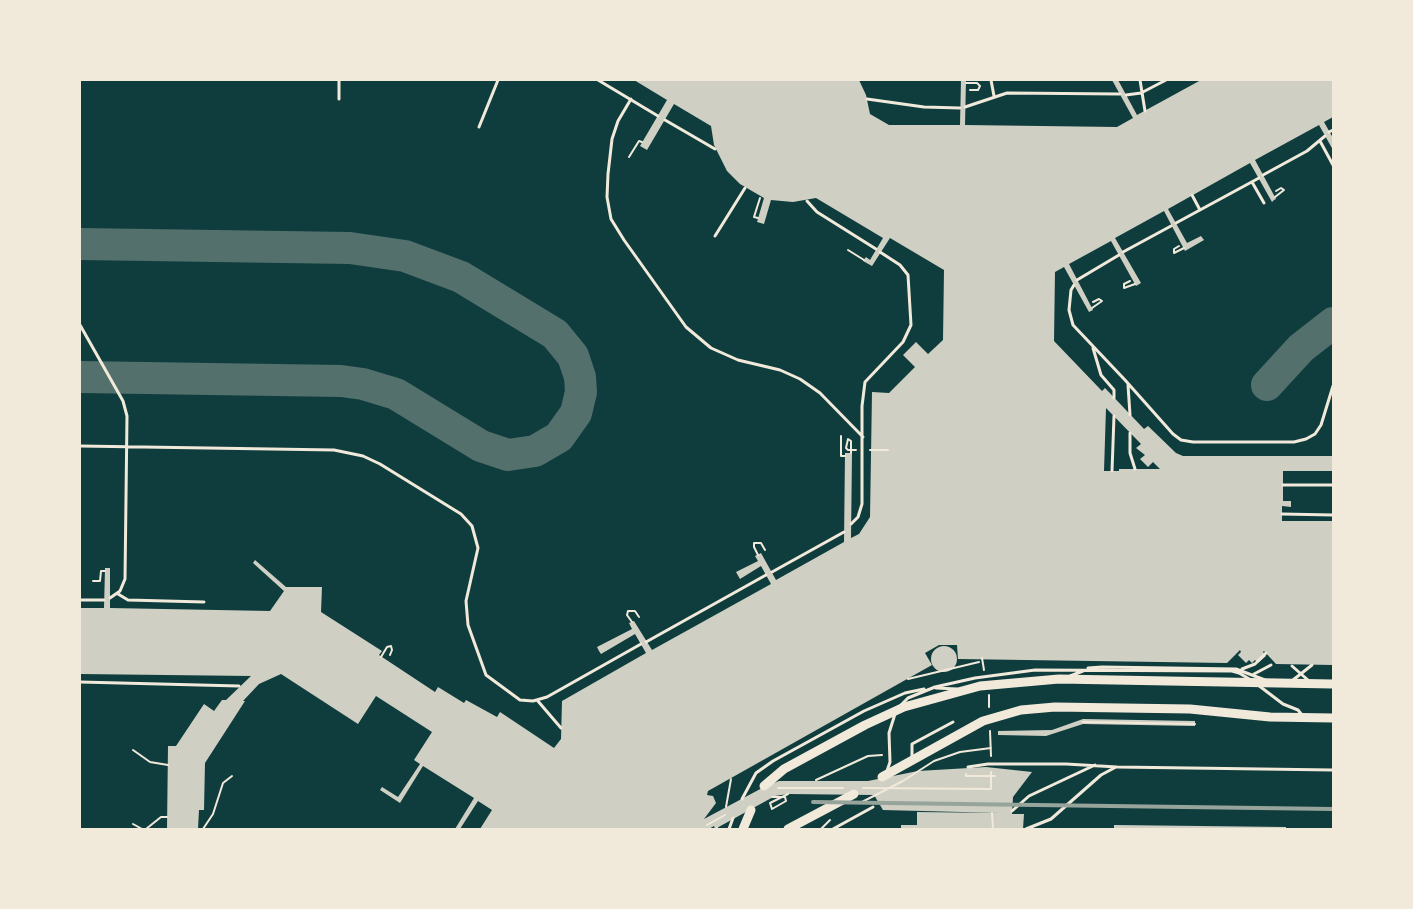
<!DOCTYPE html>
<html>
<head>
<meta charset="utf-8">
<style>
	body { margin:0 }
	#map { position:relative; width:1413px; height:909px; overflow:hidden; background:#0f3d3e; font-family:Spectral,serif }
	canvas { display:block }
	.frame { position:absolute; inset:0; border:81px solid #f1e9da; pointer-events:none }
</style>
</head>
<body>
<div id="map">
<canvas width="1413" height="909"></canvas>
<div class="frame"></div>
</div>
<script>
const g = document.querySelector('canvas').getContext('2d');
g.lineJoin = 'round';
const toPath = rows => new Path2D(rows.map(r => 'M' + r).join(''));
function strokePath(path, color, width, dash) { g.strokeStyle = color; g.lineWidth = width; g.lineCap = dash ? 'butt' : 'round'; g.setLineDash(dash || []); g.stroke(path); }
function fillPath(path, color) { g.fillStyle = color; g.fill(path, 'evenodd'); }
strokePath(toPath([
	[80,244,350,248,405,256,461,277,555,334,573,356,580,377,581,392,576,413,559,437,535,451,508,455,481,446,396,394,363,384,341,381,80,377],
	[1267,385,1301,348,1333,323]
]), '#53706d', 32);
fillPath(toPath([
	[634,80,859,80,866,95,870,114,889,125,960,125,961,80,966,80,965,125,1117,127,1133,118,1112,80,1118,80,1137,115,1201,80,1333,80,1333,117,1324,122,1333,138,1333,150,1319,125,1255,160,1276,199,1274,200,1272,202,1250,163,1168,209,1187,243,1201,236,1204,240,1185,251,1164,211,1115,238,1141,283,1136,286,1111,241,1069,264,1093,310,1089,312,1064,267,1055,272,1054,341,1102,391,1105,388,1144,429,1148,426,1176,453,1183,456,1333,456,1333,471,1283,471,1283,501,1291,501,1291,507,1282,506,1282,521,1333,521,1333,665,1276,664,1264,651,1263,652,1266,656,1258,663,1255,660,1252,663,1249,660,1246,663,1238,655,1241,652,1240,650,1227,663,958,659,957,645,939,645,925,653,932,665,708,791,707,795,713,796,716,803,704,819,764,787,779,781,868,781,918,771,986,767,1032,772,1013,797,1012,814,1024,814,1023,829,901,829,901,825,917,825,917,812,1000,813,883,810,874,795,788,794,775,796,715,829,714,826,709,829,480,829,492,810,478,801,460,829,455,829,474,798,423,766,400,803,380,790,382,787,398,797,420,764,414,760,432,732,376,696,358,724,281,674,259,684,243,701,245,701,205,763,204,810,199,810,198,829,167,829,168,746,176,746,204,704,214,711,222,700,226,700,251,676,80,674,80,608,104,608,105,568,110,568,110,608,270,611,284,591,253,563,255,560,286,587,322,587,321,612,382,651,379,655,435,692,438,687,464,703,466,700,497,717,500,712,554,748,561,739,562,701,646,653,635,634,601,654,599,651,597,647,632,629,629,623,634,621,652,650,771,584,761,566,740,579,736,572,758,561,755,556,761,553,776,580,844,542,845,453,852,453,851,538,859,534,870,517,872,392,889,393,915,367,903,355,916,342,928,354,943,340,944,270,890,238,872,266,863,261,866,257,870,260,883,238,816,198,793,202,771,200,764,224,757,222,764,198,740,184,727,171,714,145,711,126,674,104,647,150,640,146,667,100],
	[1106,408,1141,444,1136,448,1145,455,1140,459,1148,467,1153,462,1160,469,1119,469,1119,471,1104,471],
	'931 659a13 13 0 1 1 26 0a13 13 0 1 1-26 0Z',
	[1083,719,1195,721,1195,726,1083,724,1046,736,998,735,998,731,1052,730],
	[1114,825,1286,827,1286,829,1114,829]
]), '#cfcfc3');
strokePath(toPath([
	[966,83,977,83,980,86,978,90,970,90],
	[629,157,639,141,642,142],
	[1275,197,1284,190,1281,188,1276,191],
	[758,218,754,217,760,198],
	[1179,246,1174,249,1174,253,1184,248],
	[848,250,864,260],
	[1130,281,1124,284,1124,288,1135,284],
	[1092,308,1102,301,1099,299,1093,302],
	[841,436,841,456,845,456],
	[870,450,888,450],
	[851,453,851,441,848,439,846,448,848,450,856,450],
	[758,555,754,547,754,543,761,543,765,550],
	[93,581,100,581,101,571,105,571],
	[632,622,627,615,628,611,635,611,639,617],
	[381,657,387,647,391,646,392,650,390,655],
	[982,658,984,670],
	[908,679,979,662],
	[989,695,989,707],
	[1083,722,1195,724],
	[990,731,991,756],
	[133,750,150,762,168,765],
	[966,774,966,776,995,776],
	[816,780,868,756,882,755],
	[778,788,843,788],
	[863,788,991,789,991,772],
	[772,797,785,797,786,801,772,809,770,803,788,794],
	[860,803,903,781,934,761,960,752,991,748],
	[726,807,731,779],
	[992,813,993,829],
	[133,824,142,829],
	[707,825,725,815],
	[146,829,161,817,167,817],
	[203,829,213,814,223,783,232,776],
	[716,829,717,828],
	[821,829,830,820]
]), '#f1e9da', 2);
strokePath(toPath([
	[598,80,658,116],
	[991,80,994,96],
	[1140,80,1145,111],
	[1126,95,1141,93,1166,80],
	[339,99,339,80],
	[631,99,618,121,612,139,608,174,607,197,611,219,624,240,686,327,711,348,738,360,780,370,800,379,820,393,863,437],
	[867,99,924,107,960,108],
	[965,107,1007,93,1120,94],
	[665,120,715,149],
	[479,127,498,80],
	[1329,132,1333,130],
	[1320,141,1333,165],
	[1263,175,1307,151,1325,136],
	[1252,182,1264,203],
	[1192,195,1200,210],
	[807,201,817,212,876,249],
	[1176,223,1259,178],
	[715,236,745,188],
	[1123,252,1171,226],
	[1077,280,1119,255],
	[1074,285,1071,290,1069,310,1073,325,1125,380],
	[80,325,123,401,127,416,125,579,120,591,110,598],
	[1093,348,1101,375,1114,390,1114,398],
	[1125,380,1173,434,1181,440,1193,442,1294,442,1306,439,1315,434,1321,425,1333,386],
	[1128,385,1130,415],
	[1130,433,1130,453,1135,469],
	[80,446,334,450,363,456,380,464,461,514,472,526,478,548,466,601,468,625,486,675,520,700,533,701,547,697,641,644],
	[1112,471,1114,416],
	[1283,485,1333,485],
	[1282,514,1333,515],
	[851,524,858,517,862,504,862,406,865,382,903,342,911,325,908,275,900,265,880,252],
	[772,572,844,532],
	[118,594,128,600,204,602],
	[80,600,104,600],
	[646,642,766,575],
	[1292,666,1309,681],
	[1088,668,1102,667,1236,669,1265,680],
	[1242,669,1255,664,1266,653],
	[1254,674,1271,665],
	[1070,676,1083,671],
	[1293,680,1312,665],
	[80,682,239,686],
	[1258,685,1283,704,1298,710,1302,715],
	[936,688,957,689],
	[537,700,561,728],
	[901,705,908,698,935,687,975,678,1035,670,1232,671,1239,673,1251,680],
	[912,760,912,744,953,722],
	[968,767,988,764,1066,764,1117,767,1333,770],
	[887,771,890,762,889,733,895,714],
	[742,799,756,773,773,761,864,711,905,693,924,689],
	[1012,811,1029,796,1095,765],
	[729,829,733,818],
	[833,829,873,807],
	[1026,829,1051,819,1101,775,1116,767]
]), '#f1e9da', 3);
strokePath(toPath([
	[882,777,983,721,1021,710,1055,707,1190,709,1270,717,1333,718],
	[764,786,784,769,865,725,904,707,980,686,1059,679,1333,684],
	[743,829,751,810],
	[788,829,854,794]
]), '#f1e9da', 9);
strokePath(toPath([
	[813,802,1333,809]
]), '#97a49c', 4);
</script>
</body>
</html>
